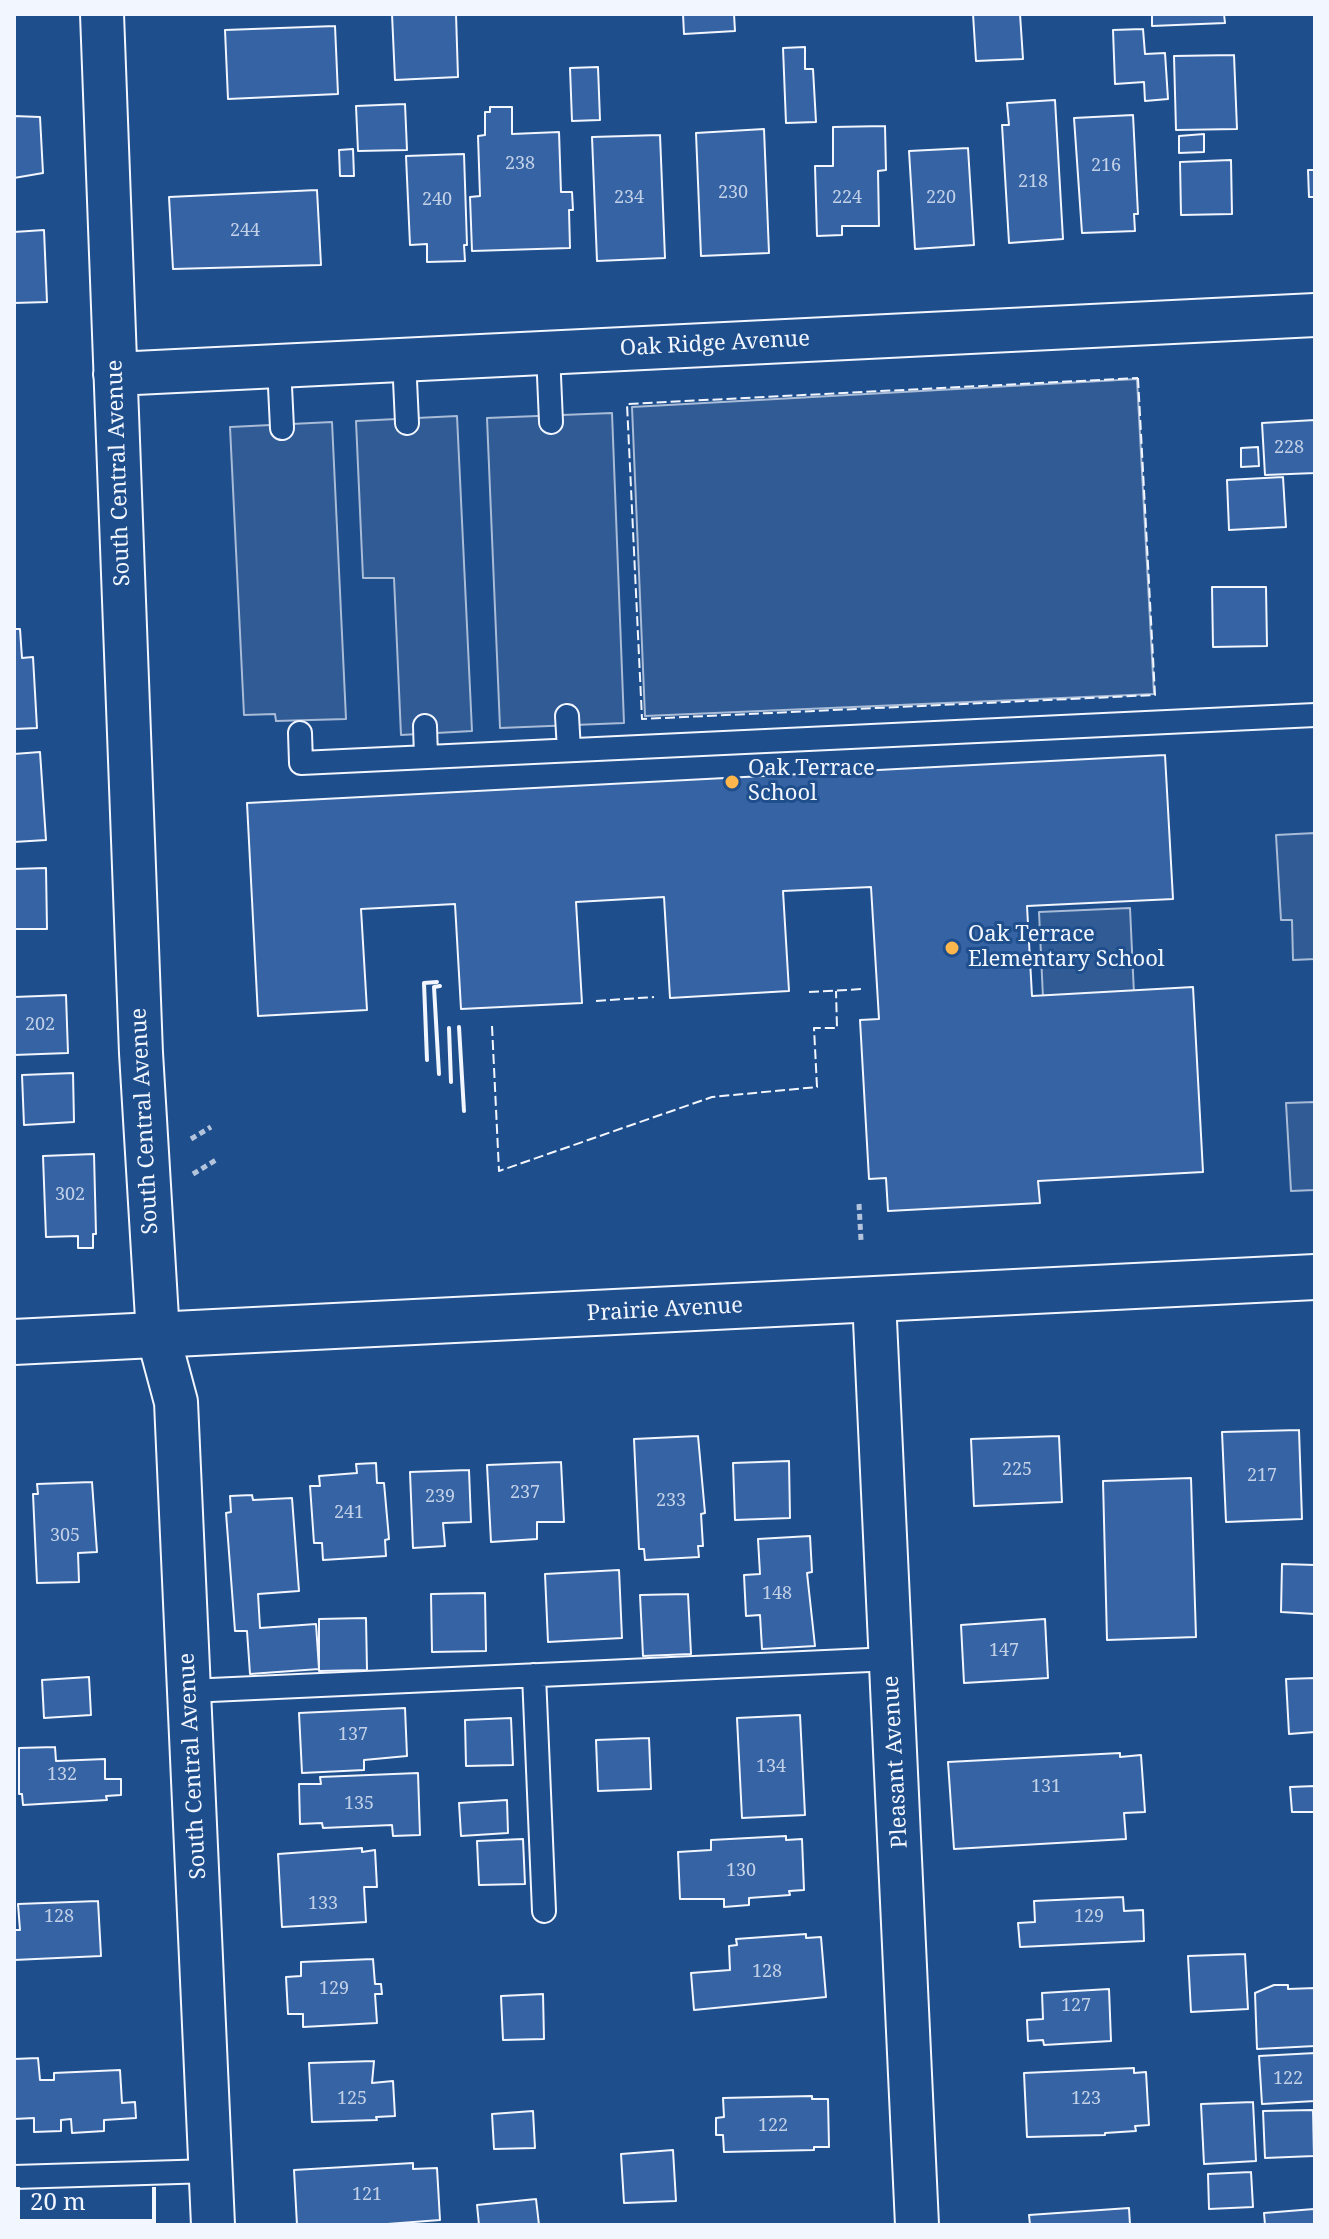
<!DOCTYPE html>
<html>
<head>
<meta charset="utf-8">
<style>
	body { margin:0 }
	#map { position:relative; width:1329px; height:2239px; overflow:hidden; background:#1f4e8c; font-family:"Noto Serif",serif }
	canvas { display:block }
	.frame { position:absolute; inset:0; border:16px solid #f2f6ff; pointer-events:none }
	.scale { position:absolute; left:16px; top:2187px; width:140px; height:36px; box-sizing:border-box; border:4px solid #f2f6ff; border-top:0; padding-left:10px; font-size:24px; line-height:28px; white-space:nowrap; color:#f2f6ff; -webkit-text-stroke:6px #1f4e8c; paint-order:stroke }
</style>
</head>
<body>
<div id="map">
<canvas width="1329" height="2239"></canvas>
<div class="frame"></div>
<div class="scale">20 m</div>
</div>
<script>
const g = document.querySelector('canvas').getContext('2d');
g.lineJoin = 'round';
function fillPath(path, color) { g.fillStyle = color; g.fill(path, 'evenodd'); }
const toPath = rows => new Path2D(rows.map(r => 'M' + r).join(''));
function strokePath(path, color, width, dash) { g.strokeStyle = color; g.lineWidth = width; g.lineCap = dash ? 'butt' : 'round'; g.setLineDash(dash || []); g.stroke(path); }
function label(font, color, halo, rows, align = 'center') {
  g.font = font + ' "Noto Serif",serif'; g.lineWidth = 6; g.setLineDash([]); g.textBaseline = 'middle'; g.strokeStyle = halo; g.fillStyle = color; for (const [text, x, y, turn = 0] of rows) {
    g.save(); g.translate(x, y); g.rotate((+turn || 0) * Math.PI / 180); g.textAlign = isNaN(turn) ? turn : align; if (halo) g.strokeText(text, 0, 0); g.fillText(text, 0, 0); g.restore();
  }
}
const built = toPath([
	[1137,379,1154,694,645,716,632,407,1137,379],
	[612,413,624,723,500,728,487,418,612,413],
	[457,416,472,731,401,735,394,578,363,578,356,421,457,416],
	[332,422,346,719,276,721,275,714,244,715,230,427,332,422],
	[1315,833,1315,959,1293,960,1292,920,1281,920,1276,835,1315,833],
	[1130,908,1134,994,1043,998,1039,912,1130,908],
	[1315,1102,1315,1190,1291,1191,1286,1103,1315,1102]
]);
fillPath(built, '#305b95');
strokePath(built, '#a8bbd7', 2);
const building = toPath([
	[392,14,456,14,458,77,395,80,392,14],
	[683,14,734,14,735,31,684,34,683,14],
	[973,14,1020,14,1023,59,976,61,973,14],
	[1152,14,1224,14,1225,23,1152,26,1152,14],
	[335,26,338,94,228,99,225,30,335,26],
	[1143,29,1145,54,1165,53,1168,99,1145,101,1144,82,1115,84,1113,30,1143,29],
	[805,47,805,69,813,69,816,122,786,123,783,48,805,47],
	[1234,55,1237,129,1176,130,1174,56,1234,55],
	[598,67,600,120,572,121,570,68,598,67],
	[1055,100,1063,239,1009,243,1002,125,1009,125,1007,103,1055,100],
	[405,104,407,150,358,151,356,106,405,104],
	[490,107,512,107,512,134,559,132,561,192,572,192,573,210,569,210,570,248,472,251,470,197,480,196,478,136,485,135,485,112,490,112,490,107],
	[1133,115,1138,214,1134,214,1135,231,1082,233,1074,118,1133,115],
	[14,116,40,117,43,173,14,178,14,116],
	[885,126,886,170,878,171,879,226,842,226,842,235,817,236,815,166,833,166,833,127,885,126],
	[764,129,769,253,701,256,696,133,764,129],
	[1204,134,1204,152,1179,153,1179,136,1204,134],
	[660,135,665,258,597,261,592,137,660,135],
	[968,148,974,245,915,249,909,151,968,148],
	[353,149,354,176,340,176,339,150,353,149],
	[464,154,467,245,464,245,465,261,427,262,427,244,410,245,406,156,464,154],
	[1231,160,1232,214,1181,215,1180,162,1231,160],
	[1308,170,1315,170,1315,211,1314,197,1309,197,1308,170],
	[317,190,321,265,173,269,169,197,317,190],
	[44,230,47,302,14,303,14,232,44,230],
	[1315,420,1315,473,1265,475,1262,423,1315,420],
	[1258,447,1259,466,1241,467,1241,448,1258,447],
	[1283,477,1286,527,1229,530,1227,480,1283,477],
	[1212,587,1266,587,1267,646,1213,647,1212,587],
	[14,629,20,629,22,658,33,657,37,728,14,729,14,629],
	[40,752,46,840,14,842,14,754,40,752],
	[1165,755,1173,899,1027,906,1032,996,1193,987,1203,1172,1038,1181,1040,1203,888,1211,886,1178,869,1179,860,1020,879,1019,871,887,783,891,789,991,670,998,664,897,576,902,582,1003,461,1009,455,904,361,909,367,1010,258,1016,247,803,1165,755],
	[46,868,47,929,14,929,14,869,46,868],
	[66,995,68,1053,14,1055,14,997,66,995],
	[73,1073,74,1122,24,1125,22,1075,73,1073],
	[94,1154,96,1234,93,1234,93,1248,78,1248,78,1236,46,1237,43,1156,94,1154],
	[1299,1430,1302,1519,1226,1522,1222,1432,1299,1430],
	[698,1436,705,1513,701,1514,703,1546,698,1546,699,1557,645,1560,644,1549,639,1549,634,1439,698,1436],
	[1059,1436,1062,1502,974,1506,971,1439,1059,1436],
	[789,1461,790,1518,735,1520,733,1463,789,1461],
	[561,1462,564,1522,537,1522,537,1539,491,1542,487,1465,561,1462],
	[376,1463,377,1483,384,1483,389,1539,385,1540,386,1556,323,1560,322,1543,314,1543,310,1486,320,1486,319,1476,357,1473,356,1464,376,1463],
	[469,1470,471,1522,443,1523,445,1546,413,1548,410,1472,469,1470],
	[1191,1478,1196,1637,1107,1640,1103,1481,1191,1478],
	[92,1482,97,1552,78,1553,79,1582,37,1583,33,1494,38,1494,37,1484,92,1482],
	[252,1495,253,1500,292,1498,299,1591,258,1594,260,1628,316,1624,319,1669,250,1674,247,1631,235,1631,226,1513,231,1512,230,1496,252,1495],
	[810,1536,812,1572,807,1573,815,1646,762,1649,760,1615,746,1616,744,1575,760,1574,758,1539,810,1536],
	[1282,1564,1315,1565,1315,1614,1281,1612,1282,1564],
	[619,1570,622,1638,548,1642,545,1574,619,1570],
	[485,1593,486,1651,432,1652,431,1594,485,1593],
	[688,1594,691,1654,643,1656,640,1595,688,1594],
	[366,1618,367,1670,319,1671,319,1619,366,1618],
	[1045,1619,1048,1678,964,1683,961,1625,1045,1619],
	[89,1677,91,1715,44,1718,42,1680,89,1677],
	[1315,1678,1315,1732,1289,1734,1286,1679,1315,1678],
	[405,1708,407,1756,364,1760,364,1770,302,1773,299,1713,405,1708],
	[800,1715,805,1815,742,1818,737,1718,800,1715],
	[511,1718,513,1765,466,1766,465,1720,511,1718],
	[649,1738,651,1789,598,1791,596,1740,649,1738],
	[55,1747,56,1761,105,1759,105,1779,121,1779,121,1795,106,1796,107,1800,23,1805,22,1794,19,1794,19,1748,55,1747],
	[1120,1753,1120,1757,1141,1755,1145,1812,1124,1813,1126,1839,954,1849,948,1762,1120,1753],
	[418,1773,420,1835,393,1836,392,1825,323,1828,322,1823,300,1824,299,1784,321,1784,320,1777,418,1773],
	[1315,1786,1315,1812,1292,1812,1290,1787,1315,1786],
	[507,1800,508,1833,461,1836,459,1803,507,1800],
	[786,1836,786,1840,802,1839,804,1890,789,1891,790,1895,749,1898,749,1905,724,1907,724,1899,680,1899,678,1852,711,1850,711,1840,786,1836],
	[523,1839,525,1884,479,1885,477,1841,523,1839],
	[362,1848,362,1852,375,1850,377,1887,364,1887,366,1922,282,1927,278,1854,362,1848],
	[1123,1897,1124,1911,1143,1910,1144,1941,1020,1947,1018,1923,1035,1922,1034,1901,1123,1897],
	[98,1901,101,1956,14,1960,14,1930,20,1930,18,1904,98,1901],
	[806,1934,806,1938,821,1937,826,1997,694,2010,691,1973,730,1970,729,1946,737,1945,736,1939,806,1934],
	[1245,1954,1248,2009,1191,2012,1188,1956,1245,1954],
	[373,1959,375,1984,381,1984,382,1994,375,1994,377,2023,303,2027,303,2014,288,2014,286,1977,301,1976,301,1962,373,1959],
	[1274,1985,1288,1985,1288,1989,1315,1988,1315,2046,1257,2049,1255,1993,1274,1985],
	[1109,1989,1111,2041,1044,2045,1043,2040,1028,2041,1027,2020,1043,2019,1042,1993,1109,1989],
	[543,1994,544,2039,503,2040,501,1996,543,1994],
	[1315,2053,1315,2101,1262,2104,1259,2056,1315,2053],
	[38,2058,40,2080,54,2080,54,2073,120,2070,122,2103,135,2102,136,2118,104,2120,104,2131,72,2133,71,2119,61,2120,61,2131,34,2132,34,2118,14,2119,14,2059,38,2058],
	[374,2061,372,2083,393,2081,395,2116,376,2117,377,2120,312,2122,309,2063,374,2061],
	[1134,2068,1134,2073,1146,2072,1149,2125,1135,2126,1136,2131,1105,2133,1105,2135,1027,2137,1024,2073,1134,2068],
	[812,2096,812,2099,828,2099,829,2147,814,2147,814,2150,724,2152,723,2135,716,2135,716,2118,724,2117,723,2098,812,2096],
	[1253,2102,1256,2161,1204,2164,1201,2104,1253,2102],
	[1313,2110,1314,2156,1265,2158,1263,2111,1313,2110],
	[533,2111,535,2148,494,2149,492,2114,533,2111],
	[673,2150,676,2201,624,2203,621,2154,673,2150],
	[413,2163,413,2169,437,2168,440,2220,374,2225,297,2225,294,2170,413,2163],
	[1251,2172,1253,2207,1209,2209,1208,2174,1251,2172],
	[536,2199,539,2225,479,2225,477,2205,536,2199],
	[1129,2208,1130,2225,1030,2225,1029,2215,1129,2208],
	[1314,2209,1315,2225,1265,2225,1264,2213,1314,2209]
]);
fillPath(building, '#3563a3');
strokePath(building, '#f2f6ff', 2);
const service = toPath([
	[548,353,551,422],
	[404,359,407,423],
	[279,366,282,428],
	[567,716,569,750],
	[425,726,426,757],
	[300,733,301,763,1315,715],
	[534,1675,544,1911],
	[189,1691,891,1659],
	[14,2177,211,2171]
]);
const minor = toPath([
	[102,14,141,1053,158,1335,176,1402,213,2225],
	[115,374,1315,315],
	[874,1299,917,2225]
]);
const secondary = toPath([
	[14,1342,1315,1277]
]);
strokePath(service, '#f2f6ff', 26);
strokePath(minor, '#f2f6ff', 46);
strokePath(secondary, '#f2f6ff', 48);
strokePath(toPath([
	[191,1139,211,1127],
	[193,1174,216,1160],
	[859,1204,861,1240]
]), '#b3c4dc', 5, [6, 4]);
strokePath(service, '#1f4e8c', 22);
strokePath(minor, '#1f4e8c', 42);
strokePath(secondary, '#1f4e8c', 44);
strokePath(toPath([
	[1138,378,1155,695,642,719,627,404,1138,378],
	[809,992,863,989],
	[596,1001,654,997],
	[492,1026,499,1171,712,1097,817,1087,814,1028,837,1028,836,991]
]), '#f2f6ff', 2, [10, 4]);
strokePath(toPath([
	[459,1027,464,1111],
	[449,1028,451,1082],
	[427,1060,424,983,437,982],
	[439,1074,434,987,440,986]
]), '#f2f6ff', 4);
for (const [x, y, r, color] of [
	[732,782,8,"#ffb74d"],
	[952,948,8,"#ffb74d"]
]) { const dot = new Path2D(); dot.arc(x, y, r, 0, 2 * Math.PI); g.fillStyle = color; g.fill(dot); strokePath(dot, '#1f4e8c', 3); }
label('18px', '#c3d1e8', null, [
	["238",520,164],
	["216",1106,166],
	["218",1033,182],
	["230",733,193],
	["234",629,198],
	["224",847,198],
	["220",941,198],
	["240",437,200],
	["244",245,231],
	["228",1289,448],
	["202",40,1025],
	["302",70,1195],
	["225",1017,1470],
	["217",1262,1476],
	["237",525,1493],
	["239",440,1497],
	["233",671,1501],
	["241",349,1513],
	["305",65,1536],
	["148",777,1594],
	["147",1004,1651],
	["137",353,1735],
	["134",771,1767],
	["132",62,1775],
	["131",1046,1787],
	["135",359,1804],
	["130",741,1871],
	["133",323,1904],
	["128",59,1917],
	["129",1089,1917],
	["128",767,1972],
	["129",334,1989],
	["127",1076,2006],
	["122",1288,2079],
	["125",352,2099],
	["123",1086,2099],
	["122",773,2126],
	["121",367,2195]
]);
label('22px', '#f2f6ff', '#1f4e8c', [
	["Oak Ridge Avenue",715,344,-3],
	["South Central Avenue",119,473,-92],
	["South Central Avenue",145,1121,-93],
	["Prairie Avenue",665,1310,-3],
	["Pleasant Avenue",896,1762,-93],
	["South Central Avenue",193,1766,-93]
]);
label('22px', '#f2f6ff', '#1f4e8c', [
	["Oak Terrace",748,769],
	["School",748,794],
	["Oak Terrace",968,935],
	["Elementary School",968,960]
], 'left');
</script>
</body>
</html>
